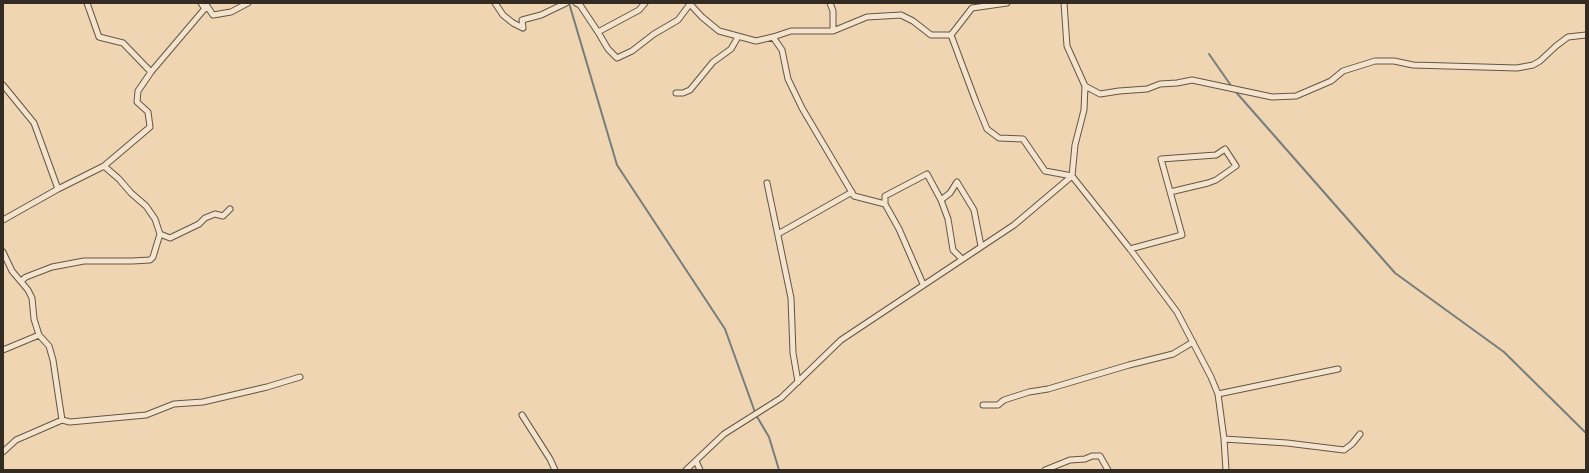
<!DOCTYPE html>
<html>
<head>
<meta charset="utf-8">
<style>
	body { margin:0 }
	#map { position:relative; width:1589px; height:473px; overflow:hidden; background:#f0d5b2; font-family:"Gentium Book Plus",serif }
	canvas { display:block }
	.frame { position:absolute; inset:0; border:4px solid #342c22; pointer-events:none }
</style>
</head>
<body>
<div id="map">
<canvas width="1589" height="473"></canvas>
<div class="frame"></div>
</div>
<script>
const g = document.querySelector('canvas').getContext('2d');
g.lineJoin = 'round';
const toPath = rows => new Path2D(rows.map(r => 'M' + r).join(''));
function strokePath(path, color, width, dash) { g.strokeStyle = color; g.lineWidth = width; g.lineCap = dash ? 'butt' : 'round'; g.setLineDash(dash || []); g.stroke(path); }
strokePath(toPath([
	[569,3,617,165,725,329,756,415,769,437,779,470],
	[1209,54,1232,87],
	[1235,91,1395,273,1504,352,1586,433]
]), '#757e7c', 2);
const minor = toPath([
	[201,3,205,9],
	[495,3,503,15,513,23,523,28],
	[576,3,580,5,598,32,639,10,645,3],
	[689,3,702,17,719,31,756,41,773,37,791,31,833,31,867,17,901,15,913,21,931,35,951,35,972,8,1007,3],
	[830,3,833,11,833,31],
	[1064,3,1067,46,1085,86,1084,110,1075,145,1072,176,1130,249,1177,312,1211,377,1218,394,1224,439,1226,470],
	[523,28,522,20,541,15,566,3],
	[598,32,608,49,617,58,632,51,654,34,678,20,690,4],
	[773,37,782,50,788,79,802,108,854,196,885,204,899,229,923,284],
	[151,72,207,6,213,15,231,12,248,3],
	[3,85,34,123,58,189],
	[1085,86,1100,94,1119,91,1147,89,1160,84,1177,83,1192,80,1272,97,1296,96,1331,81,1343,71,1375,61,1394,61,1413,65,1517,68,1533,65,1540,61,1556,46,1568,37,1586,35],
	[676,93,683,93,690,90,713,62,731,49,738,37],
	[767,183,791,298,793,353,798,382],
	[941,200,950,193,957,182,974,210,981,246],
	[885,204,885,196,927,174,941,200,948,219,953,250,962,259],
	[3,220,58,189,104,166,150,127,148,112,137,102,138,91,151,72,123,43,99,37,87,3],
	[160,234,170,238,199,224,205,218,215,214,223,216,230,209],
	[778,234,852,192],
	[1130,249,1182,235,1161,159,1216,155,1225,149,1236,166,1216,180,1208,183,1170,192],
	[3,252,12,271,28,290,32,298,34,319,39,335,49,346,53,360,62,420,16,440,3,452],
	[21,281,26,277,52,267,84,261,132,261,150,260,153,257,160,234,155,219,146,206,131,193,119,179,104,166],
	[3,350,39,335],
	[1218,394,1338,369],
	[983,405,998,405,1004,400,1029,392,1048,389,1129,365,1173,354,1193,342],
	[522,415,550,459,555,470],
	[62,420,70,422,146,415,174,404,203,402,267,387,300,377],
	[1224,439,1287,443,1344,450,1352,444,1360,434],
	[696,461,700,470],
	[686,470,724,434,781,398,841,340,1014,225,1072,176,1045,171,1023,139,999,138,987,129,976,102,951,35],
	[1045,470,1070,460,1085,459,1092,456,1100,456,1108,470]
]);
strokePath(minor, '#635646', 7);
strokePath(minor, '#f5e4cd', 5);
</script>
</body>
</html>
